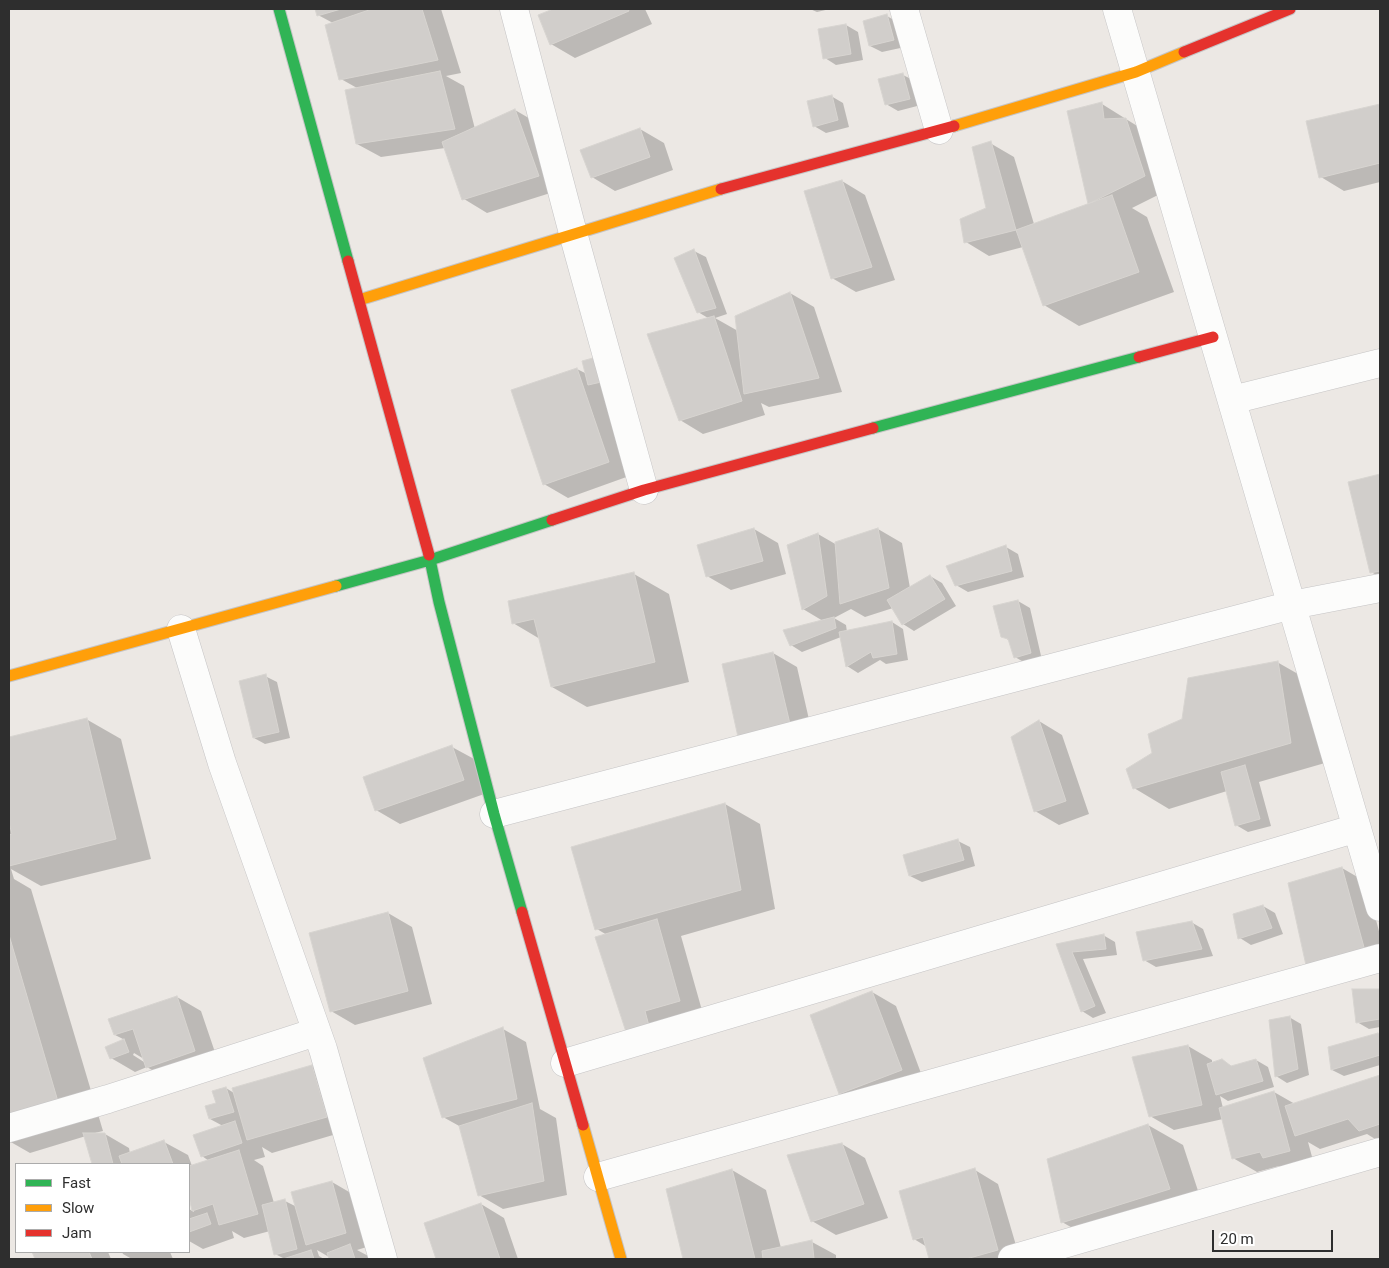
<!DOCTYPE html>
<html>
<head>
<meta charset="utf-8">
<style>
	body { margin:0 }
	#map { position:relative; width:1389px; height:1268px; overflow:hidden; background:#ece8e4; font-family:Roboto,sans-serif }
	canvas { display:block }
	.frame { position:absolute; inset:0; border:10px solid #2e2e2e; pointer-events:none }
	.legend { position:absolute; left:15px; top:1163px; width:175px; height:90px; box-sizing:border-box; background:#fff; border:1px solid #ababab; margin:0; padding:6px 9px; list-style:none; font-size:15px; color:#2e2e2e }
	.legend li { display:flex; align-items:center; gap:10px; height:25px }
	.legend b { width:25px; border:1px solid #ababab }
	.scale { position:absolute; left:1212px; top:1230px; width:121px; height:22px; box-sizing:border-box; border:2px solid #2e2e2e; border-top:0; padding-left:6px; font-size:15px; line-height:18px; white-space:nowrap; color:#2e2e2e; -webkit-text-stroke:4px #fff; paint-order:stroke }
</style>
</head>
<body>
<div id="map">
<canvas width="1389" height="1268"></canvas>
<div class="frame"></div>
<ul class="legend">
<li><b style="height:6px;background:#30b455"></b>Fast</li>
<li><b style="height:6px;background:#ff9f0a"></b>Slow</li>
<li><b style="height:6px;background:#e5322d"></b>Jam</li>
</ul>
<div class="scale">20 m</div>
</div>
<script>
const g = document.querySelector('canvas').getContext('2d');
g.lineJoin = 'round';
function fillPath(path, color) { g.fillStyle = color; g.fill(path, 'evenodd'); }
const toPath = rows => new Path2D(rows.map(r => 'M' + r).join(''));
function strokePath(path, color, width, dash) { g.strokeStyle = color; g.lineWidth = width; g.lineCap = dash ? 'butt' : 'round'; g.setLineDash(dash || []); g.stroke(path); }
fillPath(toPath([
	[316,9,441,9,461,73,446,76,464,86,475,129,515,110,539,124,563,189,487,213,464,199,445,148,381,157,357,144,357,88,341,79,333,23,318,15],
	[556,9,645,9,652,24,575,58,551,44,539,16],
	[810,9,830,9,817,12],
	[887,16,899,23,905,47,882,52,870,46],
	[846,25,858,32,863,60,836,65,825,58],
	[903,75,915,81,921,105,898,111,886,104],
	[831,96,843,103,849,127,826,133,814,126],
	[1102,104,1150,134,1168,190,1132,208,1147,217,1174,292,1079,326,1044,305,1023,247,989,256,966,242,987,209,990,143,1014,157,1034,224,1089,205],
	[1379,105,1380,182,1344,191,1321,177],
	[640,129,664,143,673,170,615,191,592,177],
	[842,181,865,195,895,280,856,292,832,278],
	[694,251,706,257,727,314,715,318,738,331,790,293,814,307,842,392,769,407,761,403,765,415,703,434,680,420,708,318,698,312],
	[604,356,632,475,568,498,544,484,577,369,587,374],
	[1380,476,1380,577,1371,572,1350,483],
	[754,529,778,543,786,574,731,590,707,576],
	[878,529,902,543,910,588,930,576,942,583,956,606,914,631,903,624,893,608,865,617,851,609,834,618,846,625,847,632,892,622,903,629,908,660,886,664,880,660,858,673,847,666,841,637,802,652,791,645,823,621,803,609,818,534,837,545,836,543],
	[1006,547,1018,554,1024,577,968,592,956,585],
	[634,574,669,594,689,682,587,707,552,687,540,639,513,623],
	[1018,601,1030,608,1042,660,1027,664,1015,657,1010,641,1002,636],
	[773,653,797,667,813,737,739,736],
	[1277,662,1312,682,1325,763,1259,782,1271,826,1248,832,1236,825,1227,791,1169,809,1134,788,1154,754,1183,719],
	[265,676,277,682,290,738,265,744,254,738],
	[86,719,121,739,151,859,41,886,11,869,14,879,31,889,103,1131,95,1133,105,1134,129,1148,130,1154,164,1142,188,1155,192,1166,209,1161,202,1156,223,1126,210,1119,226,1088,234,1093,312,1066,336,1080,350,1130,272,1153,262,1147,265,1157,254,1160,263,1166,274,1203,285,1201,297,1207,332,1182,356,1196,370,1246,357,1250,374,1259,330,1259,329,1257,317,1250,319,1256,324,1259,285,1259,275,1254,270,1231,244,1238,232,1231,234,1238,203,1249,189,1241,189,1209,194,1212,189,1192,189,1164,93,1164,86,1136,30,1153,9,1141,9,739],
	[1039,721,1062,735,1089,814,1059,825,1035,811],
	[452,747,476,760,487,793,400,824,376,810],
	[725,804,760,824,775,909,681,936,703,1014,652,1048,607,935,597,929],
	[958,841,970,847,975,866,922,882,910,876],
	[1342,868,1366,882,1380,935,1380,967,1309,969],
	[1263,906,1275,913,1283,934,1251,945,1240,938],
	[388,913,412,927,432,1004,355,1025,331,1011],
	[1191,922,1203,929,1213,956,1156,967,1144,960],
	[1103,935,1115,942,1117,955,1083,959,1106,1013,1093,1018,1082,1011,1058,944],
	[1380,991,1380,1027,1369,1029,1357,1022],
	[872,992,896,1006,925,1084,864,1107,840,1093],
	[177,997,201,1011,219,1064,170,1081,147,1067,135,1072,111,1058,107,1047,125,1040,115,1035],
	[134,1053,144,1059,144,1062,133,1055],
	[1289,1017,1301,1024,1309,1075,1287,1083,1276,1076],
	[503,1029,526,1042,540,1109,556,1118,567,1195,503,1209,479,1195,461,1127,443,1117],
	[1378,1034,1380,1036,1380,1065,1344,1076,1332,1070],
	[1188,1046,1212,1060,1212,1063,1222,1060,1233,1067,1256,1060,1268,1067,1274,1087,1228,1101,1220,1096,1223,1108,1274,1092,1295,1104,1380,1077,1380,1142,1367,1134,1320,1149,1308,1142,1314,1164,1288,1171,1279,1166,1257,1172,1233,1158,1223,1119,1174,1130,1150,1116],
	[1148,1125,1183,1145,1204,1209,1097,1242,1062,1222],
	[842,1144,865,1158,888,1218,836,1235,812,1221],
	[732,1170,766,1190,781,1248,812,1242,836,1255,836,1259,685,1259,667,1190],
	[975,1170,998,1184,1020,1259,931,1259,927,1247,914,1239],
	[481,1204,504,1218,518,1259,438,1259,425,1223],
	[33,1252,108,1252,111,1259,36,1259],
	[122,1252,170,1252,173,1259,132,1259,123,1254]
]), '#0003');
const building = toPath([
	[315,9,341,9,317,16,315,9],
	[372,9,422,9,438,60,339,80,325,25,372,9],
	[553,9,628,9,629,11,550,45,538,15,553,9],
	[887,14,894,40,869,46,863,21,887,14],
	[846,24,851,54,823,59,818,29,846,24],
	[440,71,455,129,356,144,345,90,440,71],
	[903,73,910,99,885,105,878,79,903,73],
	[832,95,838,120,813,127,807,101,832,95],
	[1102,102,1104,119,1126,118,1145,176,1088,204,1067,111,1102,102],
	[1380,104,1380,163,1319,178,1306,121,1380,104],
	[515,109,539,176,462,200,442,142,515,109],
	[640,128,650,157,591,178,580,150,640,128],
	[991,141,1016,230,964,243,960,219,986,208,972,147,991,141],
	[842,180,872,267,831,279,804,191,842,180],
	[1112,195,1139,272,1043,306,1016,230,1112,195],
	[694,249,716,308,697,313,674,258,694,249],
	[790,292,819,378,744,394,735,316,790,292],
	[714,316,742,401,679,421,647,334,714,316],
	[604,355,610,380,588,385,582,361,604,355],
	[577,368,609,462,543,485,511,390,577,368],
	[1380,474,1380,571,1370,573,1348,482,1380,474],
	[754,528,763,561,706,577,697,545,754,528],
	[878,528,889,588,840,604,835,542,878,528],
	[818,533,827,596,802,610,787,545,818,533],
	[1006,545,1012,571,955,586,946,566,1006,545],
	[634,572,655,662,551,687,534,619,512,624,508,601,634,572],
	[930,575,945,599,902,625,887,600,930,575],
	[1018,600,1031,653,1014,658,1008,639,1001,637,993,606,1018,600],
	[834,617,836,628,790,646,783,630,834,617],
	[892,621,897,654,873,658,871,652,846,667,839,632,892,621],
	[773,652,790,724,738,737,722,664,773,652],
	[1278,661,1291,743,1133,789,1126,769,1152,753,1148,734,1182,719,1188,678,1278,661],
	[266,674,279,732,253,738,239,681,266,674],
	[87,718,116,839,9,866,9,835,12,834,9,823,9,737,87,718],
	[1039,720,1066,801,1034,812,1011,737,1039,720],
	[452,745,464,780,375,811,363,777,452,745],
	[1245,765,1260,819,1235,826,1221,772,1245,765],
	[725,803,741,890,595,930,571,847,725,803],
	[958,839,964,860,909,876,903,855,958,839],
	[1342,867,1365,951,1307,970,1288,883,1342,867],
	[1263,905,1272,928,1238,939,1233,914,1263,905],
	[388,912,408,991,330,1012,309,933,388,912],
	[657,919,680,1001,645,1011,649,1026,627,1035,595,937,657,919],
	[1192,921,1202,949,1143,961,1136,932,1192,921],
	[1104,934,1106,949,1072,952,1095,1006,1081,1012,1056,944,1104,934],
	[9,935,59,1105,9,1121,9,935],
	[1352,989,1380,989,1380,1019,1356,1023,1352,989],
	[872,991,902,1070,839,1094,810,1015,872,991],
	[177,996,195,1051,146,1068,133,1029,114,1035,108,1019,177,996],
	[1290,1016,1298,1069,1275,1077,1269,1020,1290,1016],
	[503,1027,517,1099,442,1118,423,1058,503,1027],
	[1378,1033,1380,1035,1380,1055,1331,1070,1328,1047,1378,1033],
	[124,1039,129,1052,110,1059,105,1047,124,1039],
	[1188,1045,1202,1105,1149,1117,1132,1057,1188,1045],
	[1222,1059,1231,1066,1256,1059,1263,1081,1216,1095,1207,1064,1222,1059],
	[312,1065,327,1117,247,1140,232,1088,312,1065],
	[1380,1075,1380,1124,1359,1131,1348,1119,1295,1136,1285,1106,1380,1075],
	[226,1087,234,1112,209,1119,205,1106,216,1103,212,1091,226,1087],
	[1274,1091,1290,1151,1263,1158,1260,1152,1232,1159,1219,1108,1274,1091],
	[532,1103,544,1181,478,1196,459,1126,532,1103],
	[235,1121,242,1143,201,1157,193,1135,235,1121],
	[1148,1124,1170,1189,1061,1223,1047,1159,1148,1124],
	[83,1133,105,1133,113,1164,92,1164,83,1133],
	[164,1140,173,1164,122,1164,119,1156,164,1140],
	[842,1143,864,1204,811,1222,787,1155,842,1143],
	[239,1150,258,1214,219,1225,213,1204,192,1211,189,1197,189,1166,239,1150],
	[975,1168,998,1250,966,1259,929,1259,923,1237,913,1240,899,1191,975,1168],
	[732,1169,755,1259,683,1259,666,1189,732,1169],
	[332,1181,346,1233,306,1245,291,1192,332,1181],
	[285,1199,297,1249,274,1255,262,1205,285,1199],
	[481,1203,500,1259,436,1259,424,1223,481,1203],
	[207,1213,211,1224,189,1232,189,1219,207,1213],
	[812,1240,814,1259,763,1259,762,1251,812,1240],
	[350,1244,355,1259,329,1259,327,1253,350,1244],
	[311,1250,314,1259,283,1259,311,1250],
	[32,1252,89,1252,92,1259,35,1259,32,1252]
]);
fillPath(building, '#d1cecb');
strokePath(building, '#d7d4d0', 1);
const street = toPath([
	[514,9,573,233,644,490],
	[904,9,939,130],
	[1117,9,1380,907],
	[1232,400,1380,363],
	[181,629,222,763,323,1049,383,1259],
	[494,814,1292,605,1380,588],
	[565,1063,1357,828],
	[9,1128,108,1099,316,1032],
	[598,1177,1380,958],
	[1012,1259,1380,1152]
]);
const fast = toPath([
	[279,9,348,261],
	[873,428,1139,357],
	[429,555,439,602,494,814,522,912],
	[336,586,430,560,552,520]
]);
const slow = toPath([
	[954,126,1136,72,1184,52],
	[359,300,721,189],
	[9,676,336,586],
	[583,1125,621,1259]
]);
const jam = toPath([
	[1184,52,1290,9],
	[721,189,954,126],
	[348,261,429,555],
	[1139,357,1213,337],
	[552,520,644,490,873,428],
	[522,912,583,1125]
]);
strokePath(street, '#c5c4c5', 29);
strokePath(fast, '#c5c4c5', 13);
strokePath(slow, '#c5c4c5', 13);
strokePath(jam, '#c5c4c5', 13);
strokePath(street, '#fcfcfb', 28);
strokePath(fast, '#30b455', 11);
strokePath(slow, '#ff9f0a', 11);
strokePath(jam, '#e5322d', 11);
</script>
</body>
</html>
